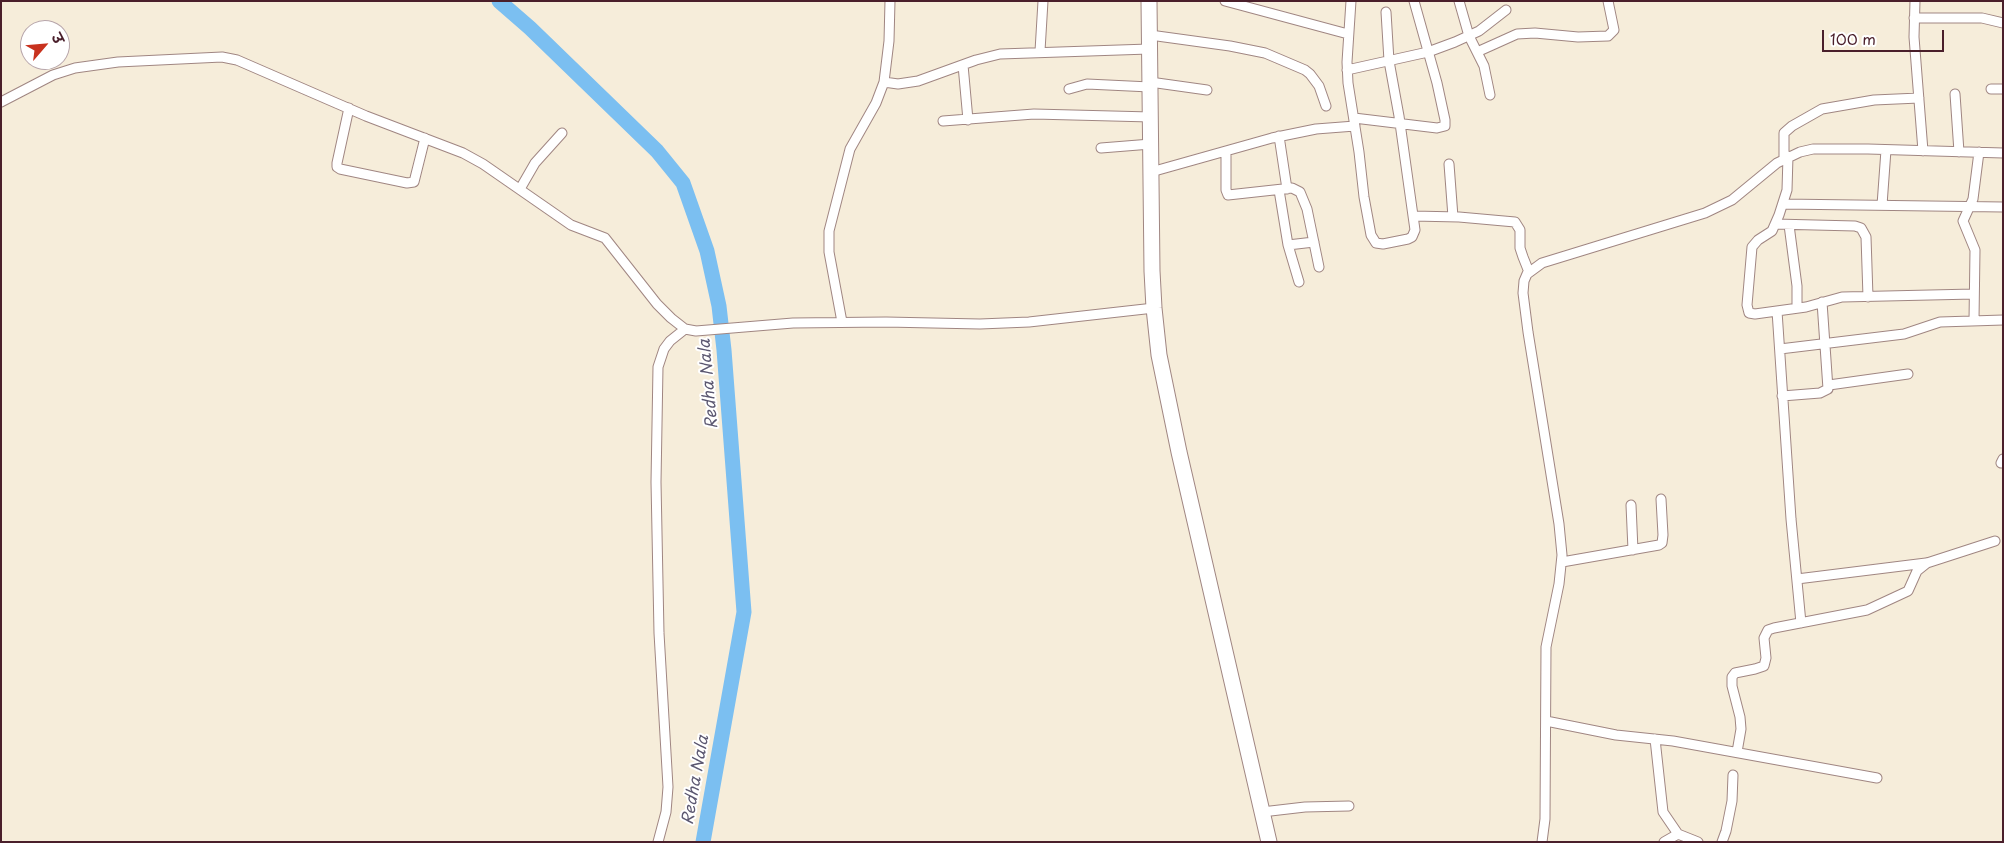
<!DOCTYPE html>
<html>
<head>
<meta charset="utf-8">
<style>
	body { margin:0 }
	#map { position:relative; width:2004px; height:843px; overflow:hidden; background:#f6edda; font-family:"Playpen Sans","Playpen Sans Deva",sans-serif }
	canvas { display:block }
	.frame { position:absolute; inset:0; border:2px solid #4a1f2b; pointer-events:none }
	.north { position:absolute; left:20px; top:20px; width:50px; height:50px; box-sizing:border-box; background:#fff; border:1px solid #b7a5aa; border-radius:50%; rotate:63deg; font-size:14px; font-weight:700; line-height:20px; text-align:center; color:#4a1f2b }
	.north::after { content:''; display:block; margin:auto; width:18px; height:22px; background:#c8321e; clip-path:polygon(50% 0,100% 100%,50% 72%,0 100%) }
	.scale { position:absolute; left:1822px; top:30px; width:122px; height:22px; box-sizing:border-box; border:2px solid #4a1f2b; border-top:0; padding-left:6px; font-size:15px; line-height:18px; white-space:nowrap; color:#4a1f2b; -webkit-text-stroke:4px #fff; paint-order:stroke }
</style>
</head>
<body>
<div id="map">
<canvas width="2004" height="843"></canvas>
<div class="frame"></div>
<div class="north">उ</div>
<div class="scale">100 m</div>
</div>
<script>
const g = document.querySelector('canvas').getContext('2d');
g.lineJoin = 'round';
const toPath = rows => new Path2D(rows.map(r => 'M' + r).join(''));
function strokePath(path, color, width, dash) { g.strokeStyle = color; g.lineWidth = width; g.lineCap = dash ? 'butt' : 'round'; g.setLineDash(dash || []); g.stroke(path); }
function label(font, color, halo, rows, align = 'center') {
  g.font = font + ' "Playpen Sans",sans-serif'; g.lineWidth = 4; g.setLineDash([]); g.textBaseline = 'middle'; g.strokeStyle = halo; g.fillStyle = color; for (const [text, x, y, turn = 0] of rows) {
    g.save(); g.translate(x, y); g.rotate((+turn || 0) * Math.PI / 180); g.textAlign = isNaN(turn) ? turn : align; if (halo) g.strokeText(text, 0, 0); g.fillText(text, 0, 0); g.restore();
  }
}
strokePath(toPath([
	[499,1,530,28,657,151,683,183,707,251,719,306,724,350,744,612,703,842]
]), '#7bbff1', 15);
const street = toPath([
	[1225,1,1348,34],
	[1351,1,1347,62,1348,83,1359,152,1364,197,1371,235,1376,243,1383,244,1408,239,1412,237,1415,230,1399,116,1389,61,1386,12],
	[1459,1,1469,36,1484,66,1490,95],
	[1915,1,1914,37,1923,151],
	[1914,18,1982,18,2003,23],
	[1150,35,1230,46,1265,53,1305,70,1310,74,1319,86,1326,106],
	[1040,51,1043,1],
	[1477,52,1517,34,1535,33,1578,37,1608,36,1614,30,1608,1],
	[963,65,968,120],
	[1347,70,1428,52,1455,42,1479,31,1506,10],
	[884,82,898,84,918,81,976,60,1000,54,1149,49],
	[1150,82,1207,90],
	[1069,89,1087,84,1150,87],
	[1991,89,2003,89],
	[1955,94,1959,152],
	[1,102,53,75,75,68,118,62,222,57,237,60,366,116,463,153,483,164,571,225,605,238,657,304,671,318,685,329,696,331,793,323,886,322,980,324,1029,322,1154,308],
	[349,108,337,163,337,167,340,169,407,183,414,182,425,138],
	[1354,118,1437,128,1445,126,1445,120,1437,83,1414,1],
	[943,121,1034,114,1151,117],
	[1279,136,1287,189],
	[1101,148,1151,144],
	[1226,152,1226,190,1228,195,1292,188,1300,192,1307,209,1319,267],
	[1788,156,1787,190,1779,215,1772,231,1758,240,1752,247,1747,305,1749,313,1755,314,1806,307,1842,297,1974,294],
	[1784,158,1784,133,1792,126,1822,109,1874,100,1919,98],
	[1449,164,1453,217],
	[1151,172,1272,138,1316,129,1355,126],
	[520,189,535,163,562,133],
	[1279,190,1288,245,1299,282],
	[1783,204,2003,207],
	[1882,205,1886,150],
	[1413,216,1459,217,1515,222,1520,230,1520,248,1523,257,1529,272],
	[1775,224,1855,226,1861,228,1866,237,1868,297],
	[1789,225,1797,286,1797,308],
	[1288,245,1314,242],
	[1777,311,1791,519,1801,623],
	[1974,320,1975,250,1963,221,1973,199,1979,152],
	[842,322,829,252,829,231,850,149,876,103,884,82,889,41,890,1],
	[1780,349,1904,334,1940,322,2003,320],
	[1829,385,1908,374],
	[1782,396,1820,393,1828,389,1822,302],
	[2001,463,2003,459],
	[1631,505,1633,550],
	[1562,562,1659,545,1662,543,1663,535,1661,499],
	[1797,579,1926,563],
	[1546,721,1616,735,1673,741,1877,778],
	[1655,739,1663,812,1678,834,1698,842],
	[1737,752,1741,729,1740,717,1732,686,1732,677,1735,673,1755,669,1764,666,1766,658,1764,638,1768,630,1774,628,1867,610,1908,591,1917,571,1927,563,1995,541],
	[1262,812,1305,807,1349,806],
	[658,842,666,812,668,787,659,633,656,482,658,367,664,349,670,341,685,329],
	[1542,842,1545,819,1546,647,1559,584,1562,555,1559,524,1528,332,1523,293,1524,281,1527,274,1542,263,1705,213,1732,200,1777,163,1800,152,1813,149,1868,149,2003,153],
	[1664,842,1678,834],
	[1722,842,1726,831,1732,801,1733,775]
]);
const highway = toPath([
	[1149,1,1152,271,1154,308,1159,355,1179,452,1269,842]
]);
strokePath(street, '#a08682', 11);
strokePath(highway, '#a08682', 17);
strokePath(street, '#fff', 9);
strokePath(highway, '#fff', 15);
label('italic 16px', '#5b5770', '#fff', [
	["Redha Nala",709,384,-95],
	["Redha Nala",696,780,-80]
]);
</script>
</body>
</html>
